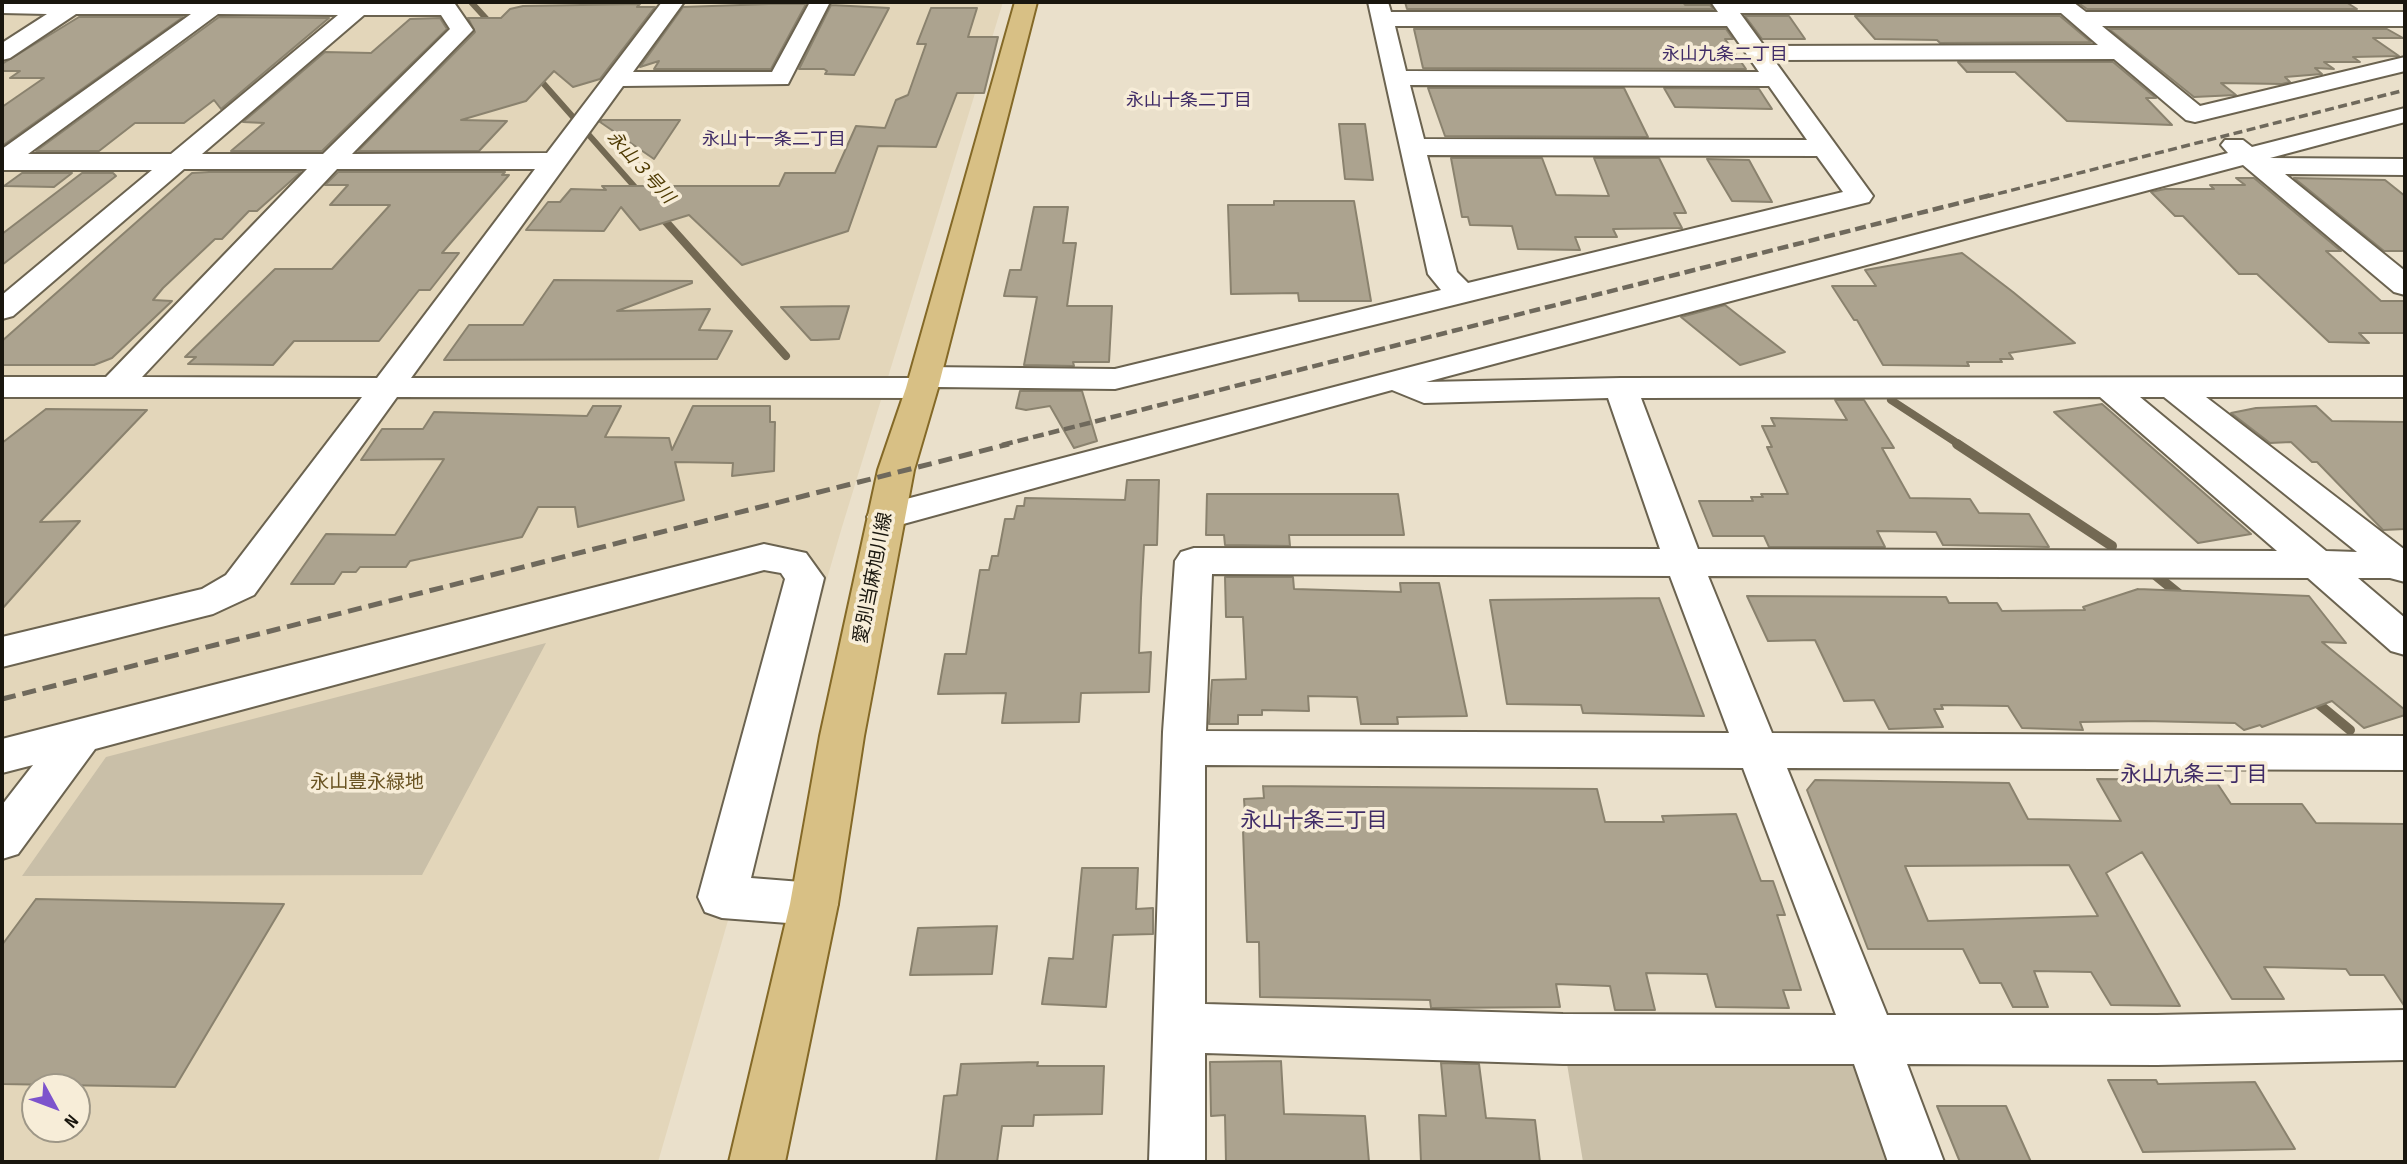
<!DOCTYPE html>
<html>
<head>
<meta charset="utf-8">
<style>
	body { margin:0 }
	#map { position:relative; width:2407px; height:1164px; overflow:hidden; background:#eae0cb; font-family:"Sofia Sans Condensed",sans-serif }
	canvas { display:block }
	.frame { position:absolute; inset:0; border:4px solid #19160e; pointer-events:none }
	.north { position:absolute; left:21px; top:1073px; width:70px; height:70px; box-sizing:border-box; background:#f7edd8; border:2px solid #9e9787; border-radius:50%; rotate:131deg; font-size:19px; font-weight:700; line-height:28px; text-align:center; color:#19160e }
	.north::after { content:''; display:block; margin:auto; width:24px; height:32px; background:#7d53cc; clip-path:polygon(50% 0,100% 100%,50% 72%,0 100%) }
</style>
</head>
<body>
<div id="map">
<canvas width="2407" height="1164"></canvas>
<div class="frame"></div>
<div class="north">N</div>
</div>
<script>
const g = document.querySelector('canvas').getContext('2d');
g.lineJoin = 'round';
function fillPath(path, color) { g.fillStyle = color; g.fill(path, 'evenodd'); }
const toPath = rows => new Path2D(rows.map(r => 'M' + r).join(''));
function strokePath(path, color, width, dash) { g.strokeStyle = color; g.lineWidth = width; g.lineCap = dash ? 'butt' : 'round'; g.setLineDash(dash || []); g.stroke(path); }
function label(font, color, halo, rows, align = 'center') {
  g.font = font + ' "Sofia Sans Condensed","Noto Sans JP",sans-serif'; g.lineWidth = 7; g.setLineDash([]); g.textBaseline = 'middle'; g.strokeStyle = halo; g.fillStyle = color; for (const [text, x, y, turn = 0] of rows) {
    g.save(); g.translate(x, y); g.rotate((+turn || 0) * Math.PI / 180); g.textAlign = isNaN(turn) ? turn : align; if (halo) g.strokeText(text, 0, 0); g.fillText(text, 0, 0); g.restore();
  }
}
fillPath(toPath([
	[2,2,1003,2,842,527,658,1162,2,1162],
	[35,1087,77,1087,77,1129,35,1129]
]), '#e3d6ba');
fillPath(toPath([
	[546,643,422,875,22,876,106,757],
	[1563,1039,1871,1039,1916,1162,1583,1162]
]), '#c9bfa8');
strokePath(toPath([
	[471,2,493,26],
	[535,74,641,194]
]), '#736953', 6);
strokePath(toPath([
	[658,213,786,356],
	[1891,400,1960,445]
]), '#736953', 8);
strokePath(toPath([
	[1957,444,2112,546],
	[2153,573,2185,599],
	[2310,697,2350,730]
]), '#736953', 10);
const building = toPath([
	[1405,2,1683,2,1685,5,1710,5,1713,9,1407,9,1405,2],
	[2077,2,2346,2,2357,9,2087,9,2077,2],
	[640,4,637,7,655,7,600,79,573,87,554,71,526,101,461,120,507,121,479,151,358,151,475,32,468,18,501,18,510,9,523,6,640,4],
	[769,4,806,4,771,69,654,69,659,61,640,67,683,7,769,4],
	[831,5,889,8,854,75,825,74,827,71,824,69,799,69,831,5],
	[931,8,977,8,968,37,998,37,984,93,957,93,936,147,878,146,848,231,742,265,689,215,640,230,621,207,604,231,526,230,548,202,560,202,571,189,606,190,602,186,779,186,785,173,835,173,856,126,885,128,896,100,908,95,926,44,917,44,931,8],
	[1745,16,1789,16,1805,39,1762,39,1745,16],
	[1855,16,2060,16,2091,42,1940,43,1937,40,1875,39,1855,16],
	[79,17,183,17,2,146,2,107,44,78,10,78,20,71,2,71,2,64,79,17],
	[219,17,329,18,221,109,214,100,184,123,135,123,99,151,36,151,219,17],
	[440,18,447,29,322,151,231,151,264,123,243,122,325,52,371,53,410,19,440,18],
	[1414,29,1726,29,1733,39,1725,39,1746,69,1423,68,1414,29],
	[2109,29,2387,29,2403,38,2373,38,2399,56,2353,57,2360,62,2324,62,2334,69,2315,68,2322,74,2285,77,2290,82,2282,84,2221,83,2236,95,2194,97,2109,29],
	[1958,62,2113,62,2156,98,2146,98,2172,125,2067,121,2015,72,1967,72,1958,62],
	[1428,88,1624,88,1648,137,1445,136,1428,88],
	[1664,88,1759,89,1772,109,1675,107,1664,88],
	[602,120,680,120,654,159,600,122,602,120],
	[1339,124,1365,124,1373,180,1345,179,1339,124],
	[1451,158,1542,158,1556,195,1609,196,1594,158,1659,158,1686,213,1674,213,1682,228,1613,229,1617,237,1575,237,1580,250,1518,249,1512,226,1470,225,1468,217,1462,217,1451,158],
	[1707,159,1749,160,1772,202,1732,201,1707,159],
	[209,172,301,172,257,211,249,211,222,239,215,239,163,288,153,300,172,301,112,358,94,365,2,365,2,341,192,173,209,172],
	[338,172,505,172,502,175,509,175,442,253,459,253,430,290,419,290,379,341,294,341,273,365,188,364,196,357,185,357,275,269,332,269,390,205,330,205,348,185,325,185,338,172],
	[22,173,72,173,54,187,4,186,22,173],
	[82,173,113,173,116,176,2,265,2,234,82,173],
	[2236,178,2254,178,2341,251,2326,251,2381,301,2405,301,2405,333,2359,333,2369,343,2329,342,2257,274,2239,274,2183,216,2175,216,2151,192,2165,189,2214,189,2210,185,2245,185,2236,178],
	[2294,178,2385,180,2405,196,2405,251,2384,251,2294,178],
	[1274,201,1354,201,1371,301,1299,301,1298,293,1231,294,1228,205,1274,205,1274,201],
	[1034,207,1068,207,1063,243,1076,243,1067,306,1112,306,1109,362,1073,362,1074,366,1024,365,1037,297,1004,296,1010,270,1021,270,1034,207],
	[1962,253,2013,292,2075,343,2009,353,2013,359,2000,359,2002,362,1967,362,1969,366,1883,365,1857,320,1854,320,1832,286,1876,286,1865,270,1962,253],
	[554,280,692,281,692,283,617,311,710,309,699,330,732,331,717,359,444,360,469,325,523,325,554,280],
	[1725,305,1785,352,1740,365,1681,317,1725,305],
	[849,306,839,339,817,340,811,340,781,307,849,306],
	[1020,391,1082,391,1097,441,1074,448,1050,406,1026,410,1016,408,1020,391],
	[1835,400,1864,400,1894,448,1882,448,1910,498,1970,499,1979,513,2029,514,2049,547,1943,545,1936,532,1877,531,1885,547,1769,547,1764,536,1713,536,1699,501,1753,501,1751,497,1763,497,1761,494,1788,494,1767,447,1772,447,1762,426,1775,426,1771,418,1847,420,1835,400],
	[2102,404,2251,534,2198,543,2054,412,2102,404],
	[593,406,621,406,605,437,669,438,672,450,693,406,770,406,770,422,775,422,774,471,732,476,733,463,675,462,684,500,578,527,575,507,538,507,522,537,410,561,406,567,360,567,356,572,342,572,334,584,291,584,326,534,395,535,444,459,361,460,382,429,423,429,434,412,587,416,593,406],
	[2316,406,2332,421,2405,422,2405,529,2383,530,2317,462,2312,462,2291,442,2270,443,2231,413,2256,408,2316,406],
	[46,409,147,410,40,522,80,521,2,609,2,443,46,409],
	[1127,480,1159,480,1157,545,1144,545,1141,598,1139,653,1151,652,1149,692,1081,693,1079,722,1002,723,1006,693,938,694,945,654,966,654,980,570,989,570,992,556,998,556,1005,519,1014,519,1017,506,1024,506,1025,498,1125,500,1127,480],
	[1207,494,1398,494,1404,535,1289,535,1290,546,1225,545,1224,535,1206,535,1207,494],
	[1225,577,1293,577,1294,589,1401,592,1400,583,1439,583,1467,716,1397,717,1398,724,1361,724,1357,697,1308,696,1309,711,1262,710,1262,715,1238,715,1238,724,1209,724,1212,680,1246,679,1243,617,1226,617,1225,577],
	[2138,589,2309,596,2346,643,2322,642,2405,710,2405,715,2364,728,2332,701,2262,727,2260,725,2244,730,2235,723,2144,721,2080,722,2083,730,2022,728,2008,706,1941,705,1943,709,1934,709,1943,727,1889,729,1874,700,1844,701,1815,640,1768,641,1747,596,1946,597,1949,603,1997,603,2002,611,2085,610,2083,607,2138,589],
	[1659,598,1704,716,1583,713,1581,705,1507,704,1490,600,1659,598],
	[2097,779,2215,780,2231,804,2302,804,2316,823,2405,824,2405,1007,2384,975,2350,975,2346,969,2264,967,2284,999,2232,999,2142,852,2106,873,2180,1006,2111,1005,2091,972,2034,971,2048,1007,2013,1007,2001,983,1980,983,1963,949,1868,949,1807,790,1815,780,2009,783,2028,819,2121,821,2097,779],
	[2069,865,2098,916,1928,921,1905,866,2069,865],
	[1263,786,1597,789,1605,822,1664,822,1662,816,1736,814,1761,881,1773,881,1785,915,1777,915,1801,990,1783,990,1789,1008,1716,1007,1707,974,1646,973,1655,1010,1615,1010,1610,986,1556,984,1560,1007,1431,1008,1430,1000,1260,997,1259,942,1247,942,1243,830,1246,830,1244,799,1264,798,1263,786],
	[1082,868,1138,868,1136,909,1153,908,1153,934,1113,935,1106,1007,1042,1004,1049,958,1073,959,1082,868],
	[36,899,284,904,175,1087,2,1084,2,945,36,899],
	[997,926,992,974,910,975,918,928,997,926],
	[1281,1061,1284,1114,1365,1116,1369,1162,1226,1162,1225,1115,1211,1116,1210,1062,1281,1061],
	[1038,1062,1037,1066,1104,1066,1102,1114,1034,1115,1033,1126,1002,1126,997,1162,936,1162,944,1096,957,1095,961,1064,1038,1062],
	[1441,1063,1479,1064,1486,1118,1535,1120,1540,1162,1421,1162,1419,1115,1446,1116,1441,1063],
	[2108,1080,2156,1080,2158,1084,2255,1082,2295,1149,2143,1152,2108,1080],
	[1937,1106,2006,1106,2031,1162,1960,1162,1937,1106]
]);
fillPath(building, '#aca38f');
strokePath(building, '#8a826e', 2);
const minor = toPath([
	[2,2,455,4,473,30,352,154,547,153,662,2,684,2,633,72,772,72,810,2,830,2,788,84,623,86,411,378,910,378,914,370,925,367,1115,369,1441,290,1428,274,1368,2,1388,2,1391,12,1718,12,1711,2,2073,2,2086,12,2405,12,2405,26,2102,26,2200,106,2405,57,2405,71,2195,122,2186,120,2114,59,1774,60,1873,196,1869,202,1115,389,938,387,934,395,922,398,397,397,254,595,213,614,2,667,2,637,202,589,226,575,362,397,2,397,2,377,106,377,307,169,184,169,13,316,2,319,2,295,152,170,2,170,2,149,191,14,76,14,10,58,2,60,2,43,47,14,2,13,2,2],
	[2061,13,2098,45,1764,46,1740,13,2061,13],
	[218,14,338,15,171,154,28,154,218,14],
	[364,15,441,15,450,29,323,154,202,154,364,15],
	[1395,26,1727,26,1759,72,1406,71,1395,26],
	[1410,85,1769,86,1807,140,1424,139,1410,85],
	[1427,155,1817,156,1843,192,1468,283,1457,272,1427,155],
	[337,169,535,169,377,378,142,377,337,169],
	[2405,108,2405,122,2270,158,2405,159,2405,175,2285,174,2405,271,2405,295,2394,292,2243,165,1426,382,1621,378,2405,377,2405,397,2206,397,2405,550,2405,582,2390,578,2358,578,2405,618,2405,655,2391,651,2308,578,1708,576,1772,733,2405,736,2405,770,1787,768,1887,1015,2157,1015,2405,1010,2405,1060,2157,1065,1907,1064,1944,1162,1888,1162,1854,1064,1563,1064,1205,1053,1205,1162,1149,1162,1163,732,1175,561,1181,552,1194,548,1660,549,1608,398,1424,403,1392,390,885,529,872,526,867,517,872,508,2228,153,2221,145,2225,140,2243,140,2252,147,2405,108],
	[2100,397,2277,551,1698,549,1641,398,2100,397],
	[2140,397,2164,397,2357,552,2326,551,2140,397],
	[1212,574,1670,576,1729,733,1206,731,1212,574],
	[1205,765,1743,768,1836,1015,1563,1014,1205,1004,1205,765],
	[764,544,806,553,824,578,751,878,814,883,831,889,838,904,831,919,814,925,722,918,705,912,698,897,785,579,781,573,764,570,95,749,18,854,2,859,2,805,33,765,2,773,2,739,764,544]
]);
const major = toPath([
	[1015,2,1037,2,938,388,914,470,864,736,838,904,785,1162,729,1162,790,904,820,736,878,470,906,388,1015,2]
]);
strokePath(minor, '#6b6350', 4);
strokePath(major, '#846927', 4);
fillPath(minor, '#fff');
fillPath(major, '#d8c085');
strokePath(toPath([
	[1985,197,2405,90]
]), '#6f695c', 3.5, [9, 4.5]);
strokePath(toPath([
	[1002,445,1991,195]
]), '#6f695c', 4.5, [11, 5]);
strokePath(toPath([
	[2,699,1009,444]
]), '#6f695c', 5, [14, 7]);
label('18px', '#402c67', '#f7edd8', [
	["永山九条二丁目",1725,55],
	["永山十条二丁目",1189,101],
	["永山十一条二丁目",774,140]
]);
label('italic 18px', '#4e3a02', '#f7edd8', [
	["永山３号川",640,168,48]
]);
label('19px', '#19160e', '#f7edd8', [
	["愛別当麻旭川線",874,578,-79]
]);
label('19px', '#695322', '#f7edd8', [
	["永山豊永緑地",367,783]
]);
label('21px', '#402c67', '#f7edd8', [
	["永山九条三丁目",2194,776],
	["永山十条三丁目",1314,822]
]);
</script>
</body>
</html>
